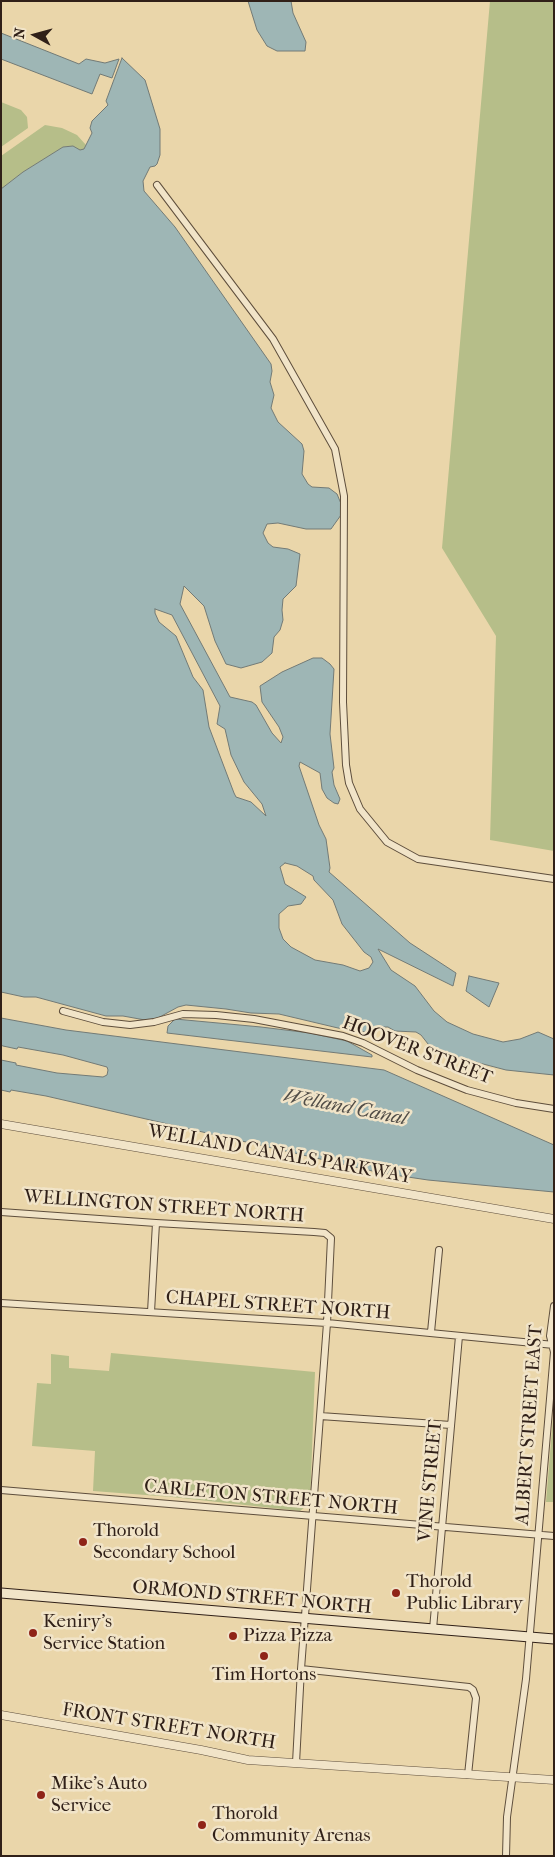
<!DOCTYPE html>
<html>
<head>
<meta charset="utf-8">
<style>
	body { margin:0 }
	#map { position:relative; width:555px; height:1857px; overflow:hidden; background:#ead6aa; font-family:"IM FELL French Canon",serif }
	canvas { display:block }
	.frame { position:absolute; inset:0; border:2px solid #302018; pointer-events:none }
	.north { position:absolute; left:10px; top:10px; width:50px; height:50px; -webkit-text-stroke:4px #f1e4c8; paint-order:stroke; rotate:277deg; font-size:14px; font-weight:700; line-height:20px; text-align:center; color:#302018 }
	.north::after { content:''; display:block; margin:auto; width:18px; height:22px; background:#302018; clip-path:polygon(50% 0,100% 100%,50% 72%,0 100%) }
</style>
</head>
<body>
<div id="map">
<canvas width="555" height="1857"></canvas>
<div class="frame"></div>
<div class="north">N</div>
</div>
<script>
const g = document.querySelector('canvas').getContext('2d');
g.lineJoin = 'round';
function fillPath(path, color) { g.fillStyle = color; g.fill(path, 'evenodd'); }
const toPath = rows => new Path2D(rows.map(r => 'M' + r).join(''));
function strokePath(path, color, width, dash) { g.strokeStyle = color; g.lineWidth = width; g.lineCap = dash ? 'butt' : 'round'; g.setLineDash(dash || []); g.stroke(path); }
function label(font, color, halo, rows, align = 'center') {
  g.font = font + ' "IM FELL French Canon",serif'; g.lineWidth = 5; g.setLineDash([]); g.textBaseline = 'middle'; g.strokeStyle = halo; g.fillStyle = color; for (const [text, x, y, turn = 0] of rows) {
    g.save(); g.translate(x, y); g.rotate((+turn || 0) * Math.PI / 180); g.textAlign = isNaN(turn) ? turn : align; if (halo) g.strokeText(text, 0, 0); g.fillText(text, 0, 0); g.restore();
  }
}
fillPath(toPath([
	[490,1,554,1,554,851,490,840,496,636,442,548],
	[1,102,21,110,27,117,28,128,1,147],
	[45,125,62,128,77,135,86,145,84,149,80,151,73,146,63,147,23,172,1,189,1,156],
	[111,1353,315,1372,310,1503,300,1511,172,1497,93,1491,95,1451,32,1446,37,1383,51,1384,51,1354,69,1356,69,1368,109,1371],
	[554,1405,554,1502,546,1502]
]), '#b6be89');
const water = toPath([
	[248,1,291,1,293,13,306,42,305,51,277,51,267,46,257,30,248,1],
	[1,33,79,64,86,59,105,63,119,59,112,78,100,74,92,94,1,59,1,33],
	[122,58,145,80,160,129,160,155,157,164,155,166,150,167,143,181,144,191,175,227,271,364,272,371,270,382,274,395,271,408,278,422,302,444,304,451,302,474,308,484,312,487,329,488,337,494,342,506,341,515,331,529,306,529,278,523,267,524,263,533,268,543,273,547,288,549,300,554,296,586,283,599,282,610,283,620,280,630,274,637,272,653,262,662,241,668,226,664,215,641,204,606,184,586,180,604,230,697,252,702,256,705,272,733,281,743,283,737,279,727,262,702,260,686,282,672,313,658,322,658,330,664,334,669,330,734,334,768,332,772,334,785,340,799,338,804,334,803,327,798,322,789,320,773,300,762,299,766,319,825,326,839,330,868,329,872,410,943,456,973,453,986,378,949,391,970,415,986,434,1011,447,1022,473,1034,503,1042,520,1039,538,1032,554,1039,554,1075,506,1070,464,1059,432,1049,421,1035,416,1032,395,1031,388,1027,379,1027,366,1032,338,1028,279,1014,251,1013,226,1009,186,1005,178,1007,156,1019,145,1020,123,1016,106,1016,36,997,24,997,1,992,1,189,23,172,63,147,73,146,80,150,84,149,92,133,90,128,92,121,108,105,106,101,122,58],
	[155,609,172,615,220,706,217,724,225,729,231,755,244,782,262,804,266,816,251,802,236,797,234,793,209,727,203,690,193,677,176,636,159,622,155,613,155,609],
	[285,863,297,866,313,876,314,880,333,900,342,924,364,952,371,957,373,962,369,968,360,971,343,965,315,960,291,947,283,939,279,928,279,914,288,906,301,904,306,897,285,884,280,867,285,863],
	[469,976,499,983,489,1007,466,991,469,976],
	[1,1018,66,1030,384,1070,554,1145,554,1192,428,1180,381,1173,46,1096,11,1090,10,1092,1,1090,1,1060,16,1063,16,1065,57,1073,103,1077,107,1075,108,1070,107,1067,63,1055,18,1047,17,1049,3,1046,1,1045,1,1018],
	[175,1019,261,1027,310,1033,347,1041,372,1055,372,1057,167,1033,168,1026,175,1019]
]);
fillPath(water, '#9eb6b5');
strokePath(water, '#727a76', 1);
const minor = toPath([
	[157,185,273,339,335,449,344,496,343,702,346,765,349,783,360,809,387,842,418,859,554,879],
	[63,1011,103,1022,130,1025,154,1022,183,1014,216,1015,254,1019,343,1036,363,1043,417,1070,467,1090,516,1103,554,1109],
	[1,1212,156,1223,314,1232,325,1233,331,1238,327,1323,301,1669,296,1763],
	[1,1303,327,1323,554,1345],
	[151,1312,156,1223],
	[431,1332,439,1250],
	[320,1416,451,1425],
	[1,1490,554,1536],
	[433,1629,459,1336],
	[301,1669,469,1687,473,1690,476,1698,468,1775],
	[506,1856,507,1817,526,1679,554,1352,550,1336,554,1306]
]);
const tertiary = toPath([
	[1,1124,554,1219],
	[1,1715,201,1750,248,1760,554,1780]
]);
const secondary = toPath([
	[1,1593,554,1639]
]);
strokePath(minor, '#5e4e3c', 8);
strokePath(tertiary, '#5e4e3c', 9);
strokePath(secondary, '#302018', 11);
strokePath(minor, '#f1e4c8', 6);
strokePath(tertiary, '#f1e4c8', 8);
strokePath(secondary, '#f1e4c8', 9);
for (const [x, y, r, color] of [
	[83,1542,5,"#8f2418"],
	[396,1593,5,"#8f2418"],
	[33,1633,5,"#8f2418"],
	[233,1636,5,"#8f2418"],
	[264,1656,5,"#8f2418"],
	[41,1795,5,"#8f2418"],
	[202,1825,5,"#8f2418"]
]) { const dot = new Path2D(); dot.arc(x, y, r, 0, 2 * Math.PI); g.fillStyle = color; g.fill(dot); strokePath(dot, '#f1e4c8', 2); }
label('19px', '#302018', '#f1e4c8', [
	["HOOVER STREET",417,1051,21],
	["WELLAND CANALS PARKWAY",280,1155,10],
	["WELLINGTON STREET NORTH",164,1207,4],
	["CHAPEL STREET NORTH",278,1306,4],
	["ALBERT STREET EAST",530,1425,-86],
	["VINE STREET",431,1481,-85],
	["CARLETON STREET NORTH",271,1498,5],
	["ORMOND STREET NORTH",252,1598,5],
	["FRONT STREET NORTH",169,1727,9]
]);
label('19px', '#302018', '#f1e4c8', [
	["Thorold",93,1531],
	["Secondary School",93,1553],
	["Thorold",406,1582],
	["Public Library",406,1604],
	["Keniry's",43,1622],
	["Service Station",43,1644],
	["Pizza Pizza",243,1636],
	["Tim Hortons",264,1675,"center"],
	["Mike's Auto",51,1784],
	["Service",51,1806],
	["Thorold",212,1814],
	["Community Arenas",212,1836]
], 'left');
label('italic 20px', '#514d47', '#f1e4c8', [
	["Welland Canal",345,1108,11]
]);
</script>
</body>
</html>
